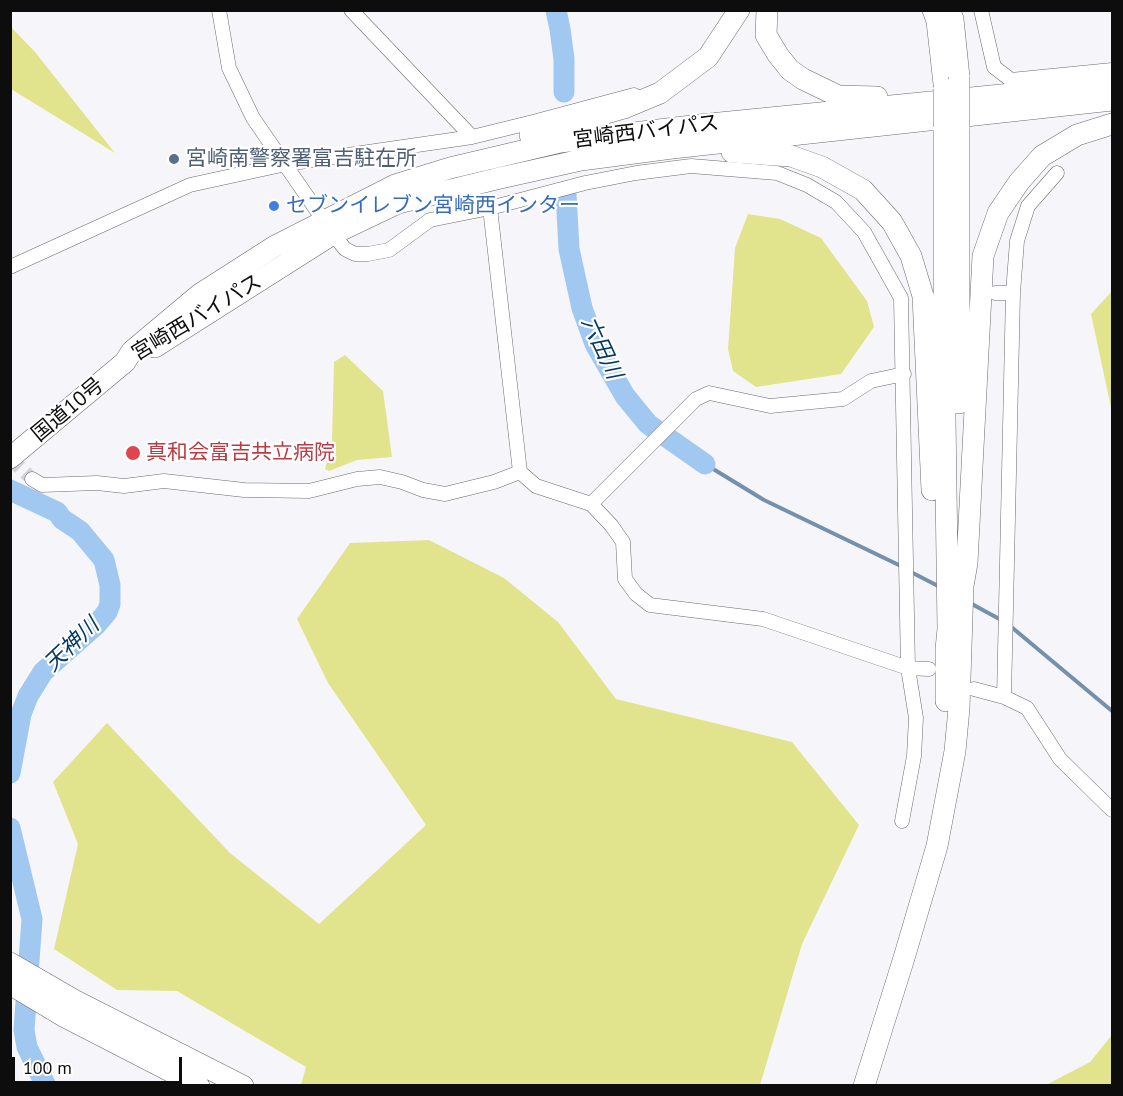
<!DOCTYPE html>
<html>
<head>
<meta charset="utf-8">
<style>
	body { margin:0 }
	#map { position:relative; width:1123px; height:1096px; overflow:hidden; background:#f6f6fa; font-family:"PT Sans",sans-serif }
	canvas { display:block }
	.frame { position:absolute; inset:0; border:12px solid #0d0d0e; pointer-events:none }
	.scale { position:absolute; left:12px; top:1057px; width:170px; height:27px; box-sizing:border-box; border:3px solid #0d0d0e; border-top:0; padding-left:8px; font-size:18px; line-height:21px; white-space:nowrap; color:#0d0d0e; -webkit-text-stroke:4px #fff; paint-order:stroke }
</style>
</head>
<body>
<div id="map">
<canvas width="1123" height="1096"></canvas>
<div class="frame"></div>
<div class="scale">100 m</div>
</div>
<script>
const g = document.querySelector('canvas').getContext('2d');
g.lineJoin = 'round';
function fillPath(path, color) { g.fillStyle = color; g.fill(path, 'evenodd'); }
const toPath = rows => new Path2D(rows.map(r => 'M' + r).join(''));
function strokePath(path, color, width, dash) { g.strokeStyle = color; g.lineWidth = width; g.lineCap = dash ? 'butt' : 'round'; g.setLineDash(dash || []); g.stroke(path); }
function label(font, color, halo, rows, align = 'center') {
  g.font = font + ' "PT Sans","Noto Sans JP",sans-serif'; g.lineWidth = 4.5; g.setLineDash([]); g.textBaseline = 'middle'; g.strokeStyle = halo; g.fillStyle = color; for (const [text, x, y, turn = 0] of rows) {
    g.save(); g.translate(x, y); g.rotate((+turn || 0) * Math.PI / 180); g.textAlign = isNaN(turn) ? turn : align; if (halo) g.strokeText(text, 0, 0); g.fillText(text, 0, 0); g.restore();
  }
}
fillPath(toPath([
	[11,27,35,52,115,153,11,89],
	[748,214,780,219,821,238,867,301,874,327,841,374,756,387,733,371,728,349,735,248],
	[1112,291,1112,412,1091,314],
	[345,355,383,391,392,457,357,460,329,471,325,469,332,440,334,362],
	[429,540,504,578,558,622,616,699,792,742,859,825,802,944,760,1085,301,1085,306,1067,177,991,117,990,54,949,78,844,53,782,107,723,230,853,319,924,426,825,328,683,297,619,350,543],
	[1112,1035,1112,1085,1046,1085,1090,1062]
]), '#e1e48c');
strokePath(toPath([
	[705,464,764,500,903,567],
	[909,571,940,587],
	[970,603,1003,621],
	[1009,625,1112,711]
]), '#7490ad', 4);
strokePath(toPath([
	[556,10,560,29,564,59,564,92],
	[566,194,569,249,582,308,595,344,625,396,648,424,705,464],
	[10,490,57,512,62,519,80,531,104,560,110,585,110,604,107,612,96,625,43,672,28,696,21,714,10,773],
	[10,828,32,919,24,1030,27,1047,46,1086]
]), '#a0c8f1', 21);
strokePath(toPath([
	[10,458,32,479]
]), '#d3d3d7', 14, [14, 7]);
const minor = toPath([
	[219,10,229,68,253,118,333,234,345,249,355,254,368,254,389,250,430,220,490,208,585,183,636,173,691,166,777,173,807,185,836,202,864,232,901,298,908,668,916,718,914,756,902,821],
	[351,10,472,137],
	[981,10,994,67,1011,80,1112,70],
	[490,208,520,472,536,486,591,504,611,525,623,542,625,579,636,594,650,605,763,619,908,668,929,669],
	[10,267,190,185,286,164,472,137,533,122,634,95],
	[995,293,1013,293],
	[32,479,42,485,97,483,124,486,164,481,244,490,309,491,357,479,380,477,402,482,423,490,445,494,494,482,520,472],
	[591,504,696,399,709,393,770,406,843,399,871,381,904,374],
	[974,689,1004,697,1027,708,1060,759,1112,810],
	[1004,697,1013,293,1017,241,1028,206,1057,173]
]);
const highway = toPath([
	[767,10,766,35,778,55,790,70,803,79,838,96,877,97],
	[933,10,937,21,944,84],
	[949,10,953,19,959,77],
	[944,127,944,347,948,629,946,649,946,701],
	[530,135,624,108,660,93,708,57,739,10],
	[732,152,791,156,822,167,863,190,892,222,911,256,923,296,932,490],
	[155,347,333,234,398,203,500,178,581,160,672,148,1112,100],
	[959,403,959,127],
	[10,458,125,362,132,351,200,294,275,246,395,185,450,168,560,142,700,125,1112,84],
	[10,963,74,1000,243,1086],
	[10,984,65,1017,199,1086],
	[864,1086,904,958,937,846,955,751,959,708,963,586,967,563,983,256,998,213,1019,182,1042,156,1077,135,1112,124]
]);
strokePath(minor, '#6b6b6e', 15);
strokePath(highway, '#6b6b6e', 22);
strokePath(minor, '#fff', 14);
strokePath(highway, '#fff', 21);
const highwayBridge = toPath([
	[959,77,959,127],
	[944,127,944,89]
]);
strokePath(highwayBridge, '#6b6b6e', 22, []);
strokePath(highwayBridge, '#fff', 21);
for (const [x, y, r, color] of [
	[174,159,6,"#5c6f8a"],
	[274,206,6,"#3f7fe0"],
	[133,453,8,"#e0444e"]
]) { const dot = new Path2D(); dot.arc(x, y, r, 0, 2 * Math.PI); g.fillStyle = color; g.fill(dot); strokePath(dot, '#fff', 2); }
label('21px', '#0d0d0e', '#fff', [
	["宮崎西バイパス",646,132,-7],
	["宮崎西バイパス",197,318,-31],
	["国道10号",68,410,-40]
]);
label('21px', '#4e5e75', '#fff', [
	["宮崎南警察署富吉駐在所",186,159]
], 'left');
label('21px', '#366cbe', '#fff', [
	["セブンイレブン宮崎西インター",286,206]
], 'left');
label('21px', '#be3a42', '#fff', [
	["真和会富吉共立病院",146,453]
], 'left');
label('italic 22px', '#053a65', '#fff', [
	["六田川",601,348,65],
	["天神川",72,645,-44]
]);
</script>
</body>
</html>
